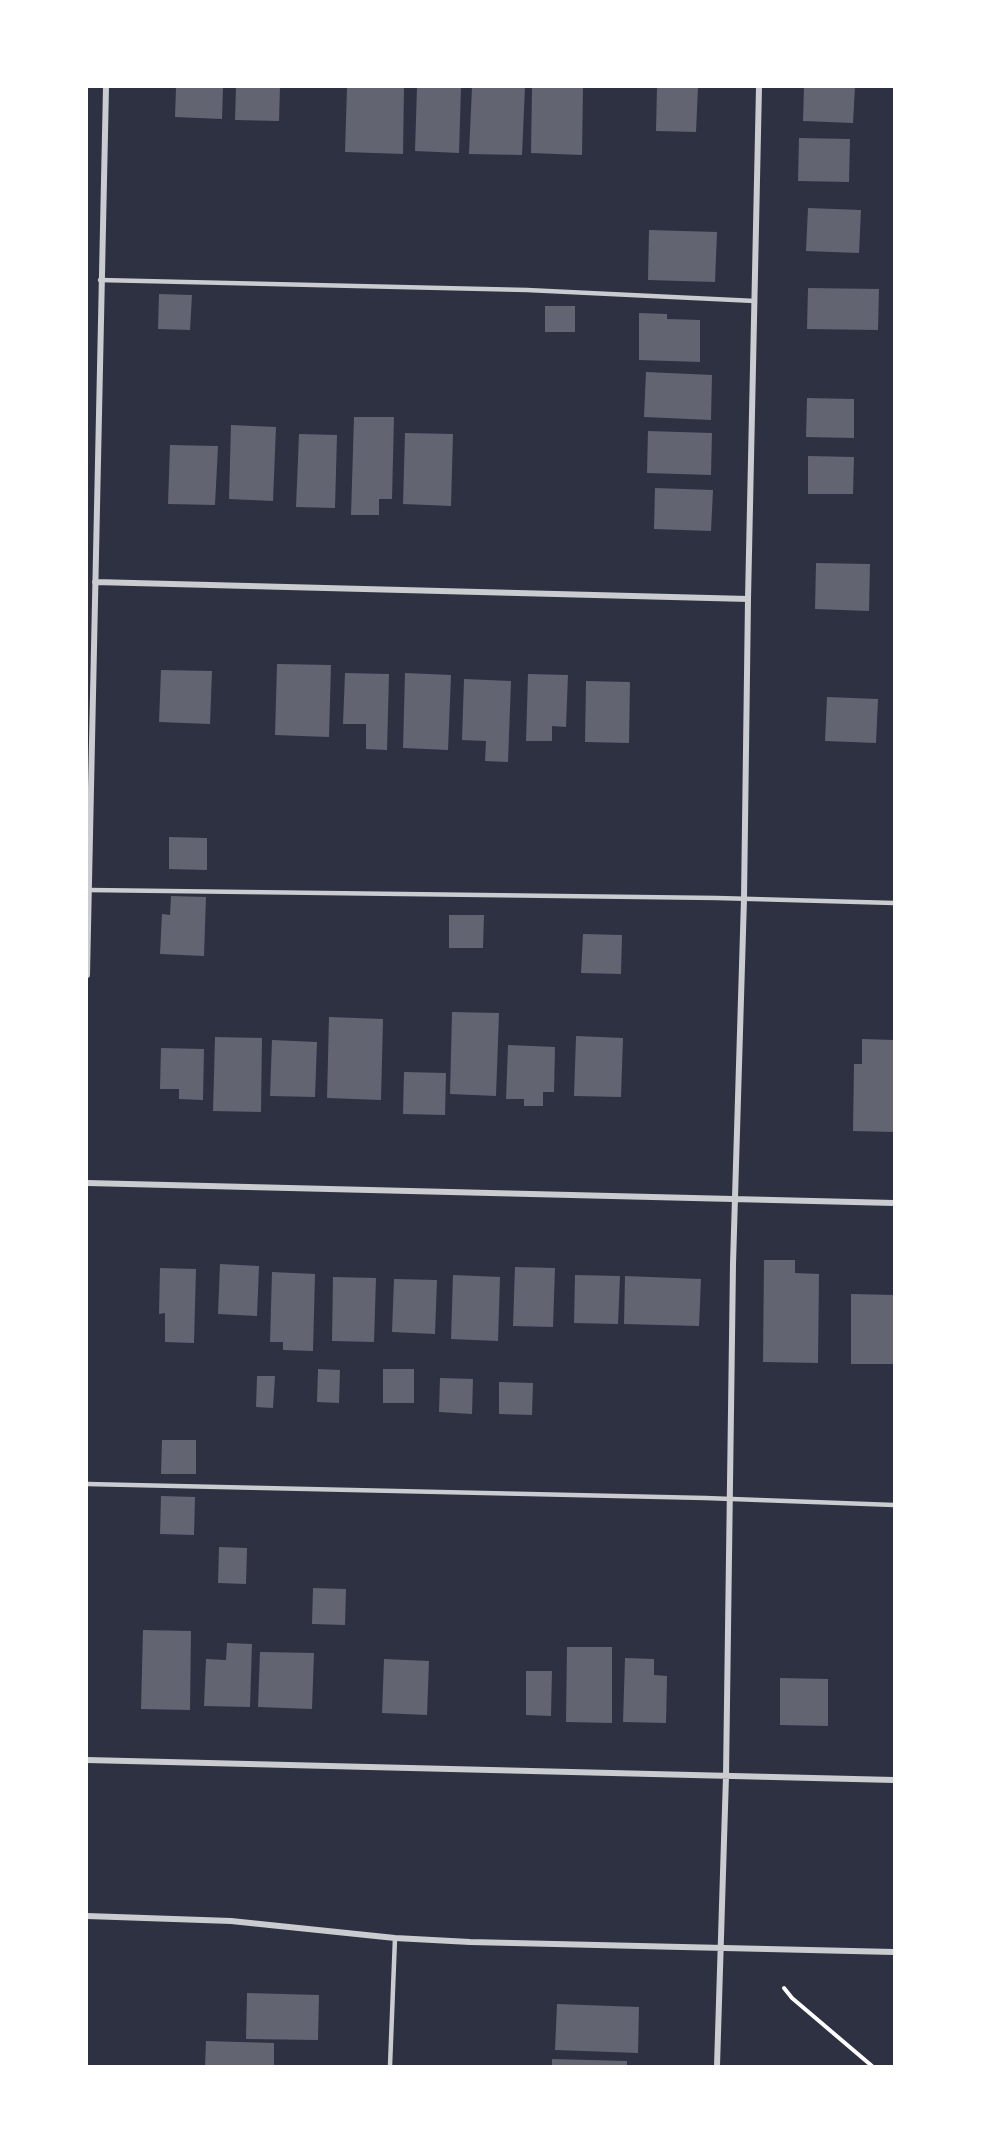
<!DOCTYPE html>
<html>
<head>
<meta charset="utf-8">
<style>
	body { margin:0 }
	#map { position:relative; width:981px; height:2153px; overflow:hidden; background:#2d3142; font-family:Commissioner,sans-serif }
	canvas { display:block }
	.frame { position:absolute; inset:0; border:88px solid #fff; pointer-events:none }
</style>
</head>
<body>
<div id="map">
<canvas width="981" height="2153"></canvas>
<div class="frame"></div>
</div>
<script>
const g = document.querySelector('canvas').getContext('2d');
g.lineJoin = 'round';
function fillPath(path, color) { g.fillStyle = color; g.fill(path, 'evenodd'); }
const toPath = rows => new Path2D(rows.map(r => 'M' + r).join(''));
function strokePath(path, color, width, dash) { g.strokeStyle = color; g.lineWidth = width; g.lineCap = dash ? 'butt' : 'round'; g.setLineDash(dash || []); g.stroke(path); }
fillPath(toPath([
	[176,87,223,87,222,119,175,117],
	[236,87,280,87,279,121,235,120],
	[347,87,404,87,403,154,345,152],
	[417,87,461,87,459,153,415,151],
	[472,87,525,87,522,155,469,154],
	[532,87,583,87,582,155,531,153],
	[657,87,698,87,696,132,656,131],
	[804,87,855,87,853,123,803,121],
	[799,138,850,139,849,182,798,181],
	[808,208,861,210,859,253,806,251],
	[649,230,717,232,715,282,648,280],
	[808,288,879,289,878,330,807,329],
	[159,294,192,295,190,330,158,329],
	[545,306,575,306,575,332,545,332],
	[639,313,667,314,667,319,700,320,700,362,639,360],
	[646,372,712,375,711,420,644,417],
	[807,398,854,399,854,438,806,437],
	[354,417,394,417,392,499,379,499,379,515,351,515],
	[231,425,276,427,273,501,229,499],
	[648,431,712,433,711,475,647,473],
	[405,433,453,434,451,506,403,504],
	[299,434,337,435,335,508,296,507],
	[170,445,218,446,215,505,168,504],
	[808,456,854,457,853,494,808,494],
	[655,488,713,490,711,531,654,529],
	[816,563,870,564,869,611,815,609],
	[277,664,331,665,329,737,275,735],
	[161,670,212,671,210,724,159,722],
	[345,673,389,674,387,750,366,749,366,724,343,724],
	[405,673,451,675,448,750,403,748],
	[528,674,568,675,566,727,552,726,552,741,526,741],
	[464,679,511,681,508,762,485,761,486,741,462,740],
	[586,681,630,682,629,743,585,742],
	[827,697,878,699,876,743,825,741],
	[169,837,207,838,207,870,169,869],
	[171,896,206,897,204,956,160,954,162,914,170,915],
	[449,915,484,915,483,948,449,948],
	[583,934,622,935,621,974,581,973],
	[452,1012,499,1013,496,1096,450,1094],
	[329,1017,383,1019,381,1100,327,1098],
	[576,1036,623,1038,621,1097,574,1096],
	[215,1037,262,1038,261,1112,213,1111],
	[862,1039,894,1040,894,1132,853,1131,854,1064,862,1064],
	[272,1040,317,1042,315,1097,270,1096],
	[508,1045,555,1047,554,1092,543,1092,543,1106,524,1106,524,1099,506,1099],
	[161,1048,204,1049,203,1100,179,1099,179,1089,160,1089],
	[404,1072,446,1073,445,1115,403,1114],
	[764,1260,795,1260,795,1273,819,1274,818,1363,763,1362],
	[220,1264,259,1266,257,1316,218,1314],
	[515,1267,555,1268,553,1327,513,1326],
	[160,1268,196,1269,194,1343,165,1342,165,1313,159,1314],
	[272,1272,315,1274,313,1351,283,1350,283,1342,270,1342],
	[453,1275,500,1277,498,1341,451,1339],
	[575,1275,620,1276,618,1324,574,1323],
	[625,1276,701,1279,699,1326,624,1324],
	[333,1277,376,1278,374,1342,332,1341],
	[394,1279,437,1280,435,1334,392,1332],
	[851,1294,894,1295,894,1364,851,1364],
	[318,1369,340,1370,339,1403,317,1402],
	[383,1369,414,1369,414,1403,383,1403],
	[257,1376,275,1376,273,1408,256,1407],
	[440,1378,473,1379,472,1414,439,1412],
	[499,1382,533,1383,532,1415,499,1414],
	[162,1440,196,1440,196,1474,161,1474],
	[161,1496,195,1497,194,1535,160,1534],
	[219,1547,247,1548,246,1584,218,1583],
	[313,1588,346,1589,345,1625,312,1624],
	[143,1630,191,1631,190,1710,141,1709],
	[227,1643,252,1644,250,1707,204,1706,206,1659,226,1660],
	[567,1647,612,1647,612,1723,566,1722],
	[260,1652,314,1653,312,1709,258,1707],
	[625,1658,654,1659,654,1675,667,1676,666,1723,623,1722],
	[384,1659,429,1661,427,1715,382,1713],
	[526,1671,552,1671,551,1716,526,1715],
	[780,1678,828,1679,828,1726,780,1725],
	[247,1993,319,1995,318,2040,246,2039],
	[557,2004,639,2007,638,2053,555,2050],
	[206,2041,274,2043,274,2066,205,2066],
	[552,2059,627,2061,627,2066,552,2066]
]), '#626471');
strokePath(toPath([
	[784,1988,792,1998,872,2066]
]), '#fff', 4);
strokePath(toPath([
	[100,280,527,290,755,301],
	[89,890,717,898,894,903],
	[87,1484,705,1498,894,1505],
	[390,2066,395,1938]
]), '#caccd0', 4.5);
strokePath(toPath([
	[95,582,748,599],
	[87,975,106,87],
	[87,1183,894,1203],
	[87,1760,894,1780],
	[87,1916,231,1921,395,1938,470,1942,894,1952],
	[717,2066,726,1776,733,1264,744,899,748,599,759,87]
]), '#caccd0', 6);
</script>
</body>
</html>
